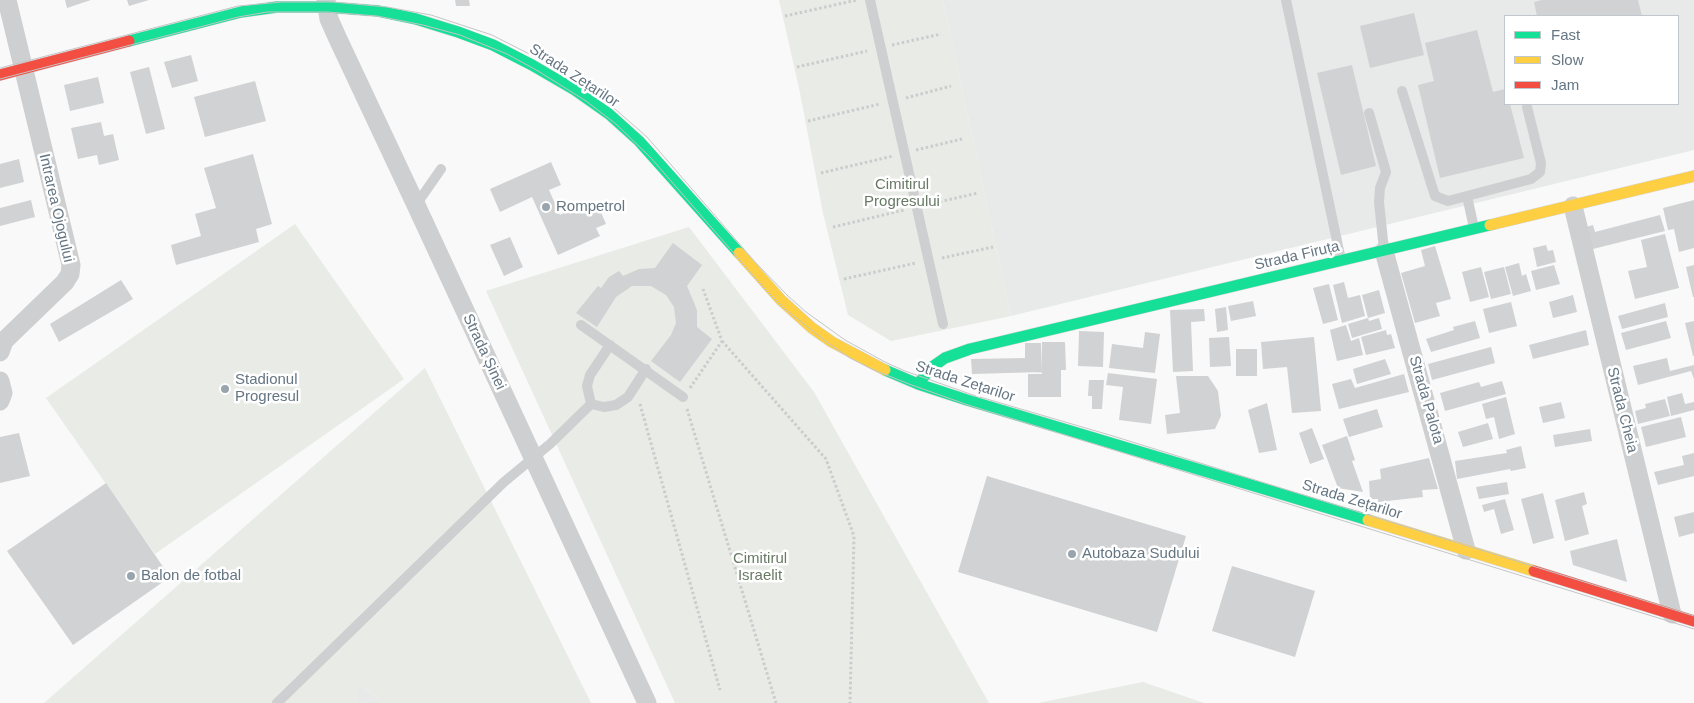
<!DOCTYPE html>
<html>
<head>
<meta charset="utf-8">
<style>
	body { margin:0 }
	#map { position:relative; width:1694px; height:703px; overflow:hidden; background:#f9f9f9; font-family:Helvetica,sans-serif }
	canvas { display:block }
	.legend { position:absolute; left:1504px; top:15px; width:175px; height:90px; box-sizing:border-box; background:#fff; border:1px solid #c1c8cd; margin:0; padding:6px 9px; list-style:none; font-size:15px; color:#657683 }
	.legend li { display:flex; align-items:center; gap:10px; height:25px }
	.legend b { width:25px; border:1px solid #c1c8cd }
</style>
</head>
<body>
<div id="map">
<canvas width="1694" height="703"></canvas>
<ul class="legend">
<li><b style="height:6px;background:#16e098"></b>Fast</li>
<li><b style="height:6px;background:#ffcf43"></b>Slow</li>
<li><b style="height:6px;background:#f24e42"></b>Jam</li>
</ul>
</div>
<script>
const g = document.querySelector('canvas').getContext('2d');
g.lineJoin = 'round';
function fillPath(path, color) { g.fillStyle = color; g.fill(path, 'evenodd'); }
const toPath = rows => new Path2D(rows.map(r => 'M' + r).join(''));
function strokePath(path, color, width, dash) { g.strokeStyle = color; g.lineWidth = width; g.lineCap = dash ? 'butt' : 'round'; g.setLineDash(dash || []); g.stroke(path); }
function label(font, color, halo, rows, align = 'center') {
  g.font = font + ' Helvetica,sans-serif'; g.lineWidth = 5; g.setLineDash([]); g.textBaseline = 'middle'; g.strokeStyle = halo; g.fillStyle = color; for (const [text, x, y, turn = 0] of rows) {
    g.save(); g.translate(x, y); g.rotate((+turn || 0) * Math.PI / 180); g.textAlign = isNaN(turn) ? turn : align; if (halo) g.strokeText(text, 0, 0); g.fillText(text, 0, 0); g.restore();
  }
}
fillPath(toPath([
	[943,0,1694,0,1694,150,1011,316],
	[1505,16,1678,16,1678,104,1505,104],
	[358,683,384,703,355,703]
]), '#e8e9e9');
fillPath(toPath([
	[779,0,943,0,1011,316,891,341,848,315,823,213,799,88],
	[295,224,404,379,155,554,46,398],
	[689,227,814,392,989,703,675,703,486,291],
	[425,368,591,703,384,703,358,683,355,703,44,703],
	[1143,682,1204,703,1038,703]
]), '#e8ebe6');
fillPath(toPath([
	[65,0,91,0,67,8],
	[127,0,149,0,129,6],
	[455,0,469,0,470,6,456,6],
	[1542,0,1638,0,1642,16,1537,16,1534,2],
	[1414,13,1424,55,1370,68,1360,26],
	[1477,30,1493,92,1505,89,1505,104,1510,104,1524,158,1440,178,1418,85,1434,81,1425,43],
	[191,55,198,81,172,88,164,62],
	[1352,65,1376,166,1341,175,1317,73],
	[149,67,165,129,146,134,130,72],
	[98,77,104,103,70,111,64,85],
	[255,81,266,121,205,137,194,97],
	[101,122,104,136,113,134,119,160,99,165,97,155,78,159,71,128],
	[253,154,272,224,256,229,259,242,176,265,171,245,201,236,195,214,216,208,204,168],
	[19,159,24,182,0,188,0,164],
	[551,162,561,185,549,190,560,215,584,203,587,208,597,203,606,224,596,228,600,236,558,255,532,197,500,212,490,189],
	[31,200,35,217,0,226,0,208],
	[1694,200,1694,248,1679,252,1674,229,1668,230,1663,208],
	[1660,215,1665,231,1589,250,1583,228,1593,225,1595,232],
	[1665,234,1679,288,1635,299,1628,271,1647,267,1641,240],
	[510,237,523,267,504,276,490,245],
	[673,243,702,265,687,286,697,310,697,327,712,339,680,382,651,361,671,335,676,323,674,307,666,295,651,286,632,286,616,297,597,327,576,313,598,286,601,288,609,277,619,271,623,276,639,269,655,268],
	[1546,245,1548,251,1553,250,1556,262,1537,267,1533,248],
	[1435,246,1451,299,1436,303,1440,316,1415,323,1401,273,1425,266,1421,250],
	[1519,263,1522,276,1526,274,1531,291,1513,296,1505,267],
	[1554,265,1560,284,1536,290,1531,271],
	[1694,265,1694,297,1693,297,1686,267],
	[1481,267,1489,297,1470,302,1462,272],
	[1504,267,1511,294,1491,299,1484,272],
	[121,280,133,299,59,342,50,324],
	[1344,282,1348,298,1360,295,1365,316,1342,323,1333,285],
	[1329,284,1338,320,1323,324,1313,288],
	[1379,290,1385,313,1368,318,1362,295],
	[1573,295,1577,312,1553,318,1549,302],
	[1253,301,1256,316,1231,321,1228,306],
	[1511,302,1517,326,1489,333,1483,309],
	[1665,303,1668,317,1622,329,1618,316],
	[1226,307,1228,330,1217,332,1215,309],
	[1204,309,1205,321,1191,322,1193,371,1173,372,1170,310],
	[1368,318,1369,321,1379,318,1382,329,1352,338,1348,324],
	[1475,321,1480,338,1431,352,1426,339,1454,330,1453,327],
	[1666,321,1671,338,1626,350,1621,333],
	[1694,321,1694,356,1693,356,1685,323],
	[1346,325,1351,341,1359,338,1363,355,1337,361,1330,330],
	[1386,330,1387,335,1391,334,1395,348,1366,355,1361,337],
	[1586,330,1589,345,1533,359,1529,345],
	[1079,331,1104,332,1103,367,1078,366],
	[1145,332,1160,334,1155,373,1109,368,1112,344,1143,348],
	[1229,337,1231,366,1210,367,1209,338],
	[1314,337,1321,411,1292,413,1287,367,1263,369,1261,342],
	[1042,342,1065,342,1066,370,1061,370,1061,397,1028,397,1028,374,1042,374,1042,377],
	[1025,343,1041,343,1042,372,972,374,971,359,1025,358],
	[1491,347,1495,363,1432,380,1428,364],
	[1236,349,1257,349,1257,376,1236,376],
	[1667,358,1670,371,1694,365,1694,379,1691,371,1638,385,1633,366],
	[1385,359,1391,374,1357,384,1353,369],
	[1108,373,1157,379,1151,424,1119,420,1123,387,1106,385],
	[1404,374,1409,392,1339,409,1332,384,1351,379,1355,388],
	[1176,376,1208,376,1218,391,1221,416,1215,429,1167,434,1165,415,1180,413],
	[1089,380,1104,380,1102,409,1092,409,1092,396,1088,396],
	[1502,381,1506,394,1445,411,1440,393,1479,382,1481,387],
	[1682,393,1685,404,1694,402,1694,410,1671,416,1667,397],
	[1506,397,1515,434,1499,439,1494,417,1486,419,1482,404],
	[1665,399,1670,416,1638,424,1635,411,1646,408,1645,404],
	[1561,402,1565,418,1543,423,1539,407],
	[1267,403,1277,450,1259,453,1248,410],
	[1377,409,1383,427,1349,437,1343,419],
	[1681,417,1686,437,1646,447,1641,427],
	[1488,423,1493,439,1463,447,1458,432],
	[1312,428,1324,459,1310,464,1299,433],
	[1590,429,1592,441,1555,447,1553,435],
	[19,433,30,476,0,483,0,437],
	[1347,436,1355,460,1352,461,1363,492,1338,488,1322,445],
	[1521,446,1526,468,1511,471,1510,469,1457,479,1455,461,1507,453,1506,450],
	[1694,453,1694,476,1658,485,1654,472,1684,465,1682,456],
	[1429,458,1438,489,1422,490,1423,497,1378,502,1378,499,1370,499,1369,481,1381,479,1380,469],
	[987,476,1186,536,1157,632,958,572],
	[1507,482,1509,494,1479,499,1476,487],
	[106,483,170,577,73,645,7,551],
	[1584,492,1587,504,1582,506,1589,534,1565,541,1555,500],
	[1543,493,1554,538,1533,544,1521,499],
	[1505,499,1514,530,1501,534,1494,509,1484,512,1482,505],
	[1694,512,1694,533,1679,537,1674,517],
	[1617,539,1627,582,1573,565,1570,551],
	[1232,566,1315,591,1295,657,1212,631]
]), '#d0d2d3');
const fast = toPath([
	[129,41,241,12,277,7,327,7,378,11,416,19,458,32,493,45,532,65,575,90,609,114,639,141,739,253],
	[885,370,918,384,967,400,1368,520],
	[918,384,932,367,945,358,970,349,1490,225]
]);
const slow = toPath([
	[1490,225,1694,176],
	[739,253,781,300,812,328,832,342,885,370],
	[1368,520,1534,571]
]);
const jam = toPath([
	[0,75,129,41],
	[1534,571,1694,621]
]);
strokePath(fast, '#d5d6d7', 12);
strokePath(slow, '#d5d6d7', 12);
strokePath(jam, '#d5d6d7', 12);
strokePath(toPath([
	[785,16,857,0],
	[892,45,941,34],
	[797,67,867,51],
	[906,98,951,86],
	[808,121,880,104],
	[916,150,962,139],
	[821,173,893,156],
	[930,204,978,193],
	[833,227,904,210],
	[942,258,993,247],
	[844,279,916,263],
	[722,341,826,459,854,536,850,703],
	[690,388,722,341,703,289],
	[640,404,720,690],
	[687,409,776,703]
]), '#cbcccd', 3, [2.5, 2.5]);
strokePath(toPath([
	[870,0,943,324],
	[1286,0,1341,260],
	[1402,91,1435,196,1448,201,1467,196,1474,228],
	[1369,113,1386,172,1380,188,1379,202,1384,250],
	[1467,196,1531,179,1540,172,1541,163,1527,107],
	[416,205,441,169],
	[581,325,683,397],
	[591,404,604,407,616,405,628,397,646,369],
	[277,703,504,482,550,444,591,404,587,386,590,375,610,345]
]), '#cecfd0', 10);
strokePath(toPath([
	[326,0,329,19,337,37,416,205,647,703],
	[1573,206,1672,614],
	[1384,251,1466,550],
	[0,352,4,341,65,282,70,274,71,265,7,0],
	[0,381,3,393,0,401]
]), '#cecfd0', 19);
strokePath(fast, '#16e098', 11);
strokePath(slow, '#ffcf43', 11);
strokePath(jam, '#f24e42', 11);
strokePath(toPath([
	[0,68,238,6,282,2,332,2,387,7,431,15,492,35,543,61,607,102,647,137,756,263,788,296,806,312,845,340,885,362,905,371,973,395,1113,436,1694,616],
	[0,79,238,17,267,12,328,12,377,16,423,25,460,35,507,54,538,71,586,101,616,124,651,158,765,289,785,309,828,343,850,358,874,370,909,384,968,405,1694,629]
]), '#c3c5c6', 1);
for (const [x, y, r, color] of [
	[546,207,5,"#99a4ac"],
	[225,389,5,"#99a4ac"],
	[1072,554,5,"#99a4ac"],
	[131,576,5,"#99a4ac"]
]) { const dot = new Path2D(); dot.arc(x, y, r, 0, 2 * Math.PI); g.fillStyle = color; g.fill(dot); strokePath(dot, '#fff', 2); }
label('15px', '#657683', '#fff', [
	["Strada Zețarilor",574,76,33],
	["Intrarea Ojogului",56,208,77],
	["Strada Firuța",1297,256,-13],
	["Strada Șinei",484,352,65],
	["Strada Zețarilor",965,382,18],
	["Strada Palota",1426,400,74],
	["Strada Cheia",1622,410,76],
	["Strada Zețarilor",1352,500,17]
]);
label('15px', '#687a64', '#fff', [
	["Cimitirul",902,185],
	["Progresului",902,202],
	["Cimitirul",760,559],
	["Israelit",760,576]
]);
label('15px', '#657683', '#fff', [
	["Rompetrol",556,207],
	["Stadionul",235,380],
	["Progresul",235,397],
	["Autobaza Sudului",1082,554],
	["Balon de fotbal",141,576]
], 'left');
</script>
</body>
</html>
